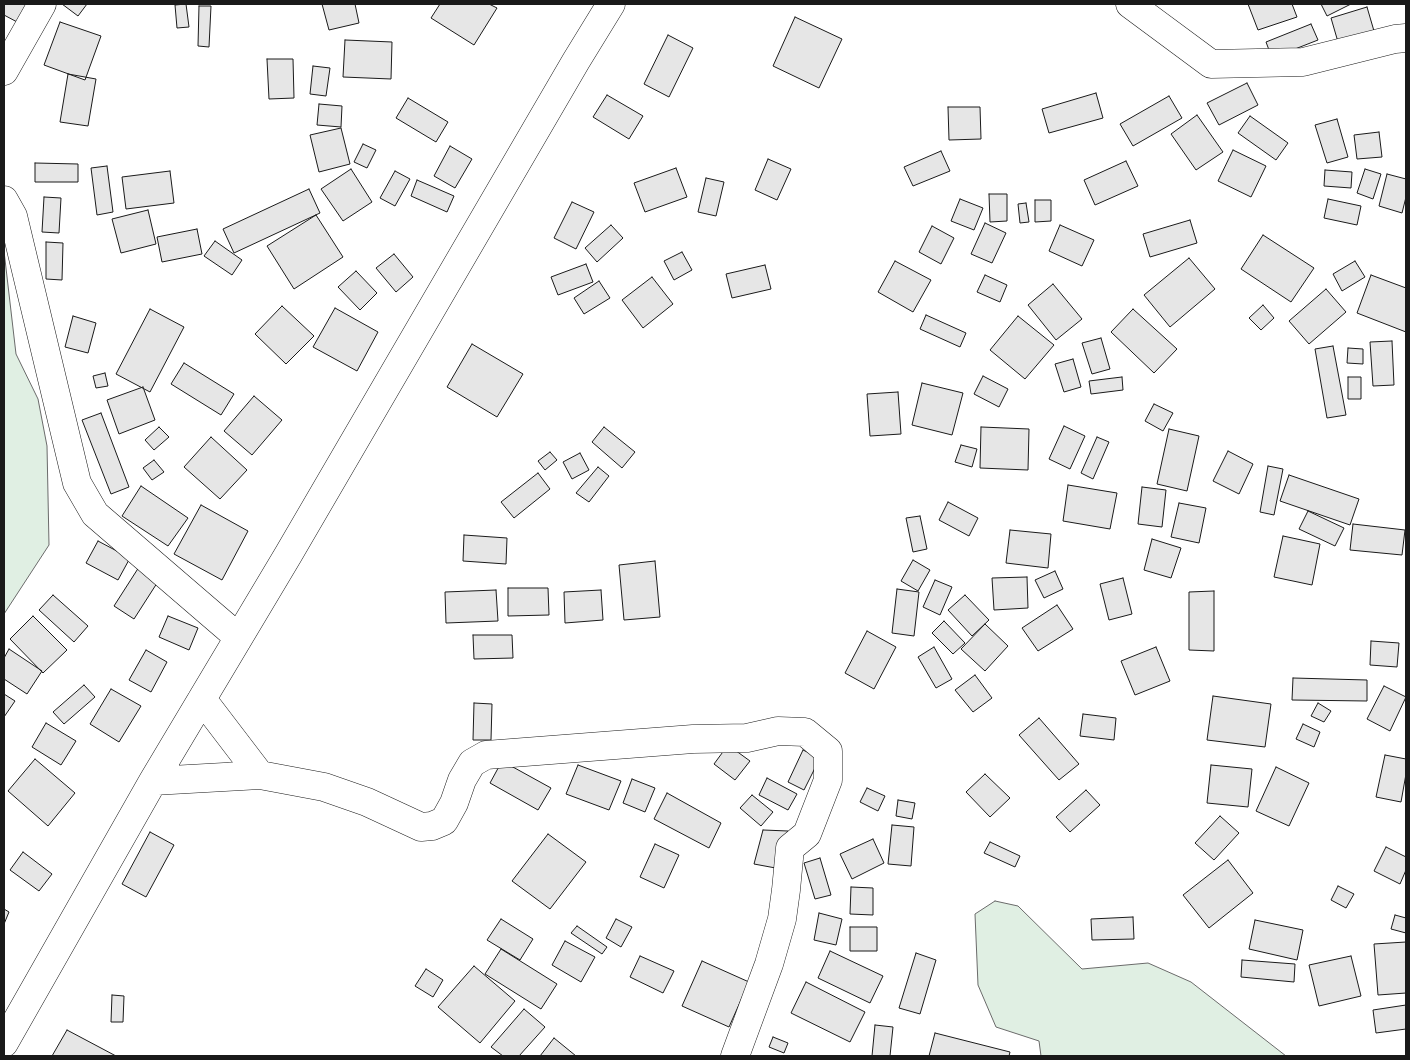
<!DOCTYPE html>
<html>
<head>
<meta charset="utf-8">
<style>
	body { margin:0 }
	#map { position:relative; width:1410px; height:1060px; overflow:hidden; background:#fff; font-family:"Nunito Sans",sans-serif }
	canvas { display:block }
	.frame { position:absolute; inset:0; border:5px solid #1a1a1a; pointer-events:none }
</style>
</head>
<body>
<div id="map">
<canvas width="1410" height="1060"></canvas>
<div class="frame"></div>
</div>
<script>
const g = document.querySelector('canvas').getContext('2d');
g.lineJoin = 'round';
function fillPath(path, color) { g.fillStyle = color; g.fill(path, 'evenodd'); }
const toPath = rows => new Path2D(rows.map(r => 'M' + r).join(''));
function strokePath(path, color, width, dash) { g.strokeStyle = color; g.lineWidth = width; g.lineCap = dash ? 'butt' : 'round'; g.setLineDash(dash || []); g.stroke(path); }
const green = toPath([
	[4,251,16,354,38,399,47,446,49,545,4,614,4,251],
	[995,901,1018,906,1082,969,1148,963,1191,982,1286,1056,1041,1056,1039,1041,996,1027,978,985,975,914,995,901]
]);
fillPath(green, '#e0efe3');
strokePath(green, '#6a6a6a', 1);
const building = toPath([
	[4,4,29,4,19,23,4,15,4,4],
	[62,4,87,4,78,16,62,4],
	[186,4,189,27,177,28,175,5,186,4],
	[322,4,355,4,359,23,329,30,322,4],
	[440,4,489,4,497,8,474,45,431,18,440,4],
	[1248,4,1292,4,1297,17,1258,30,1248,4],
	[1321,4,1351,4,1327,16,1321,4],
	[199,6,211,6,209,47,198,46,199,6],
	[1367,7,1374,31,1338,42,1331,18,1367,7],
	[795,17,842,39,819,88,773,66,795,17],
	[60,22,101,36,85,80,44,65,60,22],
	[1311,24,1318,40,1272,58,1266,42,1311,24],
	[668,35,693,48,669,97,644,84,668,35],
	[345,40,392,42,391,79,343,77,345,40],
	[267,59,293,59,294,98,269,99,267,59],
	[313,66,330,68,326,96,310,94,313,66],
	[68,74,96,79,88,126,60,122,68,74],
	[1247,83,1258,105,1219,125,1207,103,1247,83],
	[1096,93,1103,118,1049,133,1042,109,1096,93],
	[607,95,643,116,629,139,593,117,607,95],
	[1169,96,1182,118,1133,146,1120,124,1169,96],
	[408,98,448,122,436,142,396,118,408,98],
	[319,104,342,106,341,127,317,125,319,104],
	[948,107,980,107,981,139,949,140,948,107],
	[1197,115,1223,152,1196,170,1171,134,1197,115],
	[1250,116,1288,143,1276,160,1238,133,1250,116],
	[1337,119,1348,157,1327,163,1315,125,1337,119],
	[341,128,350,164,319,172,310,135,341,128],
	[1379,132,1382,157,1357,159,1354,135,1379,132],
	[363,144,376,150,367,168,354,162,363,144],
	[450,146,472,159,455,188,434,176,450,146],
	[1233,150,1266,166,1251,197,1218,181,1233,150],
	[941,151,950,171,913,186,904,167,941,151],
	[768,159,791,169,777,200,755,190,768,159],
	[1126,161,1138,186,1095,205,1084,180,1126,161],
	[35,163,78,164,78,182,35,182,35,163],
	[107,166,113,212,97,215,91,168,107,166],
	[676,168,687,197,645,212,634,183,676,168],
	[351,169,372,202,343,221,321,189,351,169],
	[1365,169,1381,174,1373,199,1357,193,1365,169],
	[1325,170,1352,172,1351,188,1324,186,1325,170],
	[170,171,174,203,126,209,122,177,170,171],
	[395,171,410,179,395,206,380,198,395,171],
	[1387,174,1406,179,1406,197,1402,213,1379,206,1387,174],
	[706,178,724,182,716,216,698,212,706,178],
	[417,180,454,196,447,212,411,196,417,180],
	[309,189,320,213,234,253,223,229,309,189],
	[989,194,1007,194,1007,221,990,222,989,194],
	[44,197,61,198,59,233,42,232,44,197],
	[960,199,983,208,974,230,951,221,960,199],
	[1328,199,1361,206,1357,225,1324,218,1328,199],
	[1035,200,1051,200,1051,221,1035,222,1035,200],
	[572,202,594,212,576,249,554,238,572,202],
	[1026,203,1029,222,1020,223,1018,204,1026,203],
	[148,210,156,244,121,253,112,219,148,210],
	[316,215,343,257,294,289,267,246,316,215],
	[1190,220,1197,243,1150,257,1143,234,1190,220],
	[985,223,1006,233,992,263,971,254,985,223],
	[611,225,623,238,597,262,585,248,611,225],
	[1060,225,1094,240,1082,266,1049,251,1060,225],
	[932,226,954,238,941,264,919,252,932,226],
	[197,229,202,254,162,262,157,237,197,229],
	[1263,235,1314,268,1291,302,1241,269,1263,235],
	[215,241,242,260,232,275,204,256,215,241],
	[46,242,63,243,62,280,46,279,46,242],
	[682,252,692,270,674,280,664,261,682,252],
	[394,254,413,277,396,292,376,268,394,254],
	[1189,258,1215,289,1170,327,1144,295,1189,258],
	[895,261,931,280,913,312,878,292,895,261],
	[1355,261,1365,277,1342,291,1333,274,1355,261],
	[586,264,593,282,558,295,551,277,586,264],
	[765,265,771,289,732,298,726,274,765,265],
	[356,271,377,293,360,310,338,287,356,271],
	[985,275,1007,285,1000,302,977,292,985,275],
	[1371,275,1406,288,1406,332,1357,313,1371,275],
	[652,277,673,304,643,328,622,300,652,277],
	[599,281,610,298,584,314,574,298,599,281],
	[1053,284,1082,319,1056,340,1028,305,1053,284],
	[1326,289,1346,312,1309,344,1289,321,1326,289],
	[1263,305,1274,318,1261,330,1249,318,1263,305],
	[282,306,314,336,286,364,255,334,282,306],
	[335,308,378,332,357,371,313,347,335,308],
	[150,309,184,327,150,392,116,374,150,309],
	[1133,309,1177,349,1154,373,1111,332,1133,309],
	[926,315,966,333,960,347,920,329,926,315],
	[73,316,96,323,88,353,65,347,73,316],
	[1018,316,1054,345,1025,379,990,350,1018,316],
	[1101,338,1110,369,1092,374,1082,343,1101,338],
	[1392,341,1394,385,1373,386,1370,342,1392,341],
	[472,344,523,374,497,417,447,387,472,344],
	[1333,346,1346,415,1327,418,1315,349,1333,346],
	[1348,348,1363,349,1363,364,1347,363,1348,348],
	[1073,359,1081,387,1064,392,1055,364,1073,359],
	[184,363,234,394,221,415,171,384,184,363],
	[105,373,108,386,96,388,93,376,105,373],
	[983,376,1008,389,999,407,974,394,983,376],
	[1122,377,1123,390,1091,394,1089,381,1122,377],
	[1348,377,1361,377,1361,399,1348,399,1348,377],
	[922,383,963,393,952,435,912,425,922,383],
	[143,387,155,420,119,434,107,400,143,387],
	[898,392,901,434,870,436,867,394,898,392],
	[254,396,282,420,252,455,224,431,254,396],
	[1154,404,1173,413,1163,431,1145,421,1154,404],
	[101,413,129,487,111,494,82,420,101,413],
	[1064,426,1085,436,1070,469,1049,459,1064,426],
	[159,427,169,437,154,450,145,440,159,427],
	[604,427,635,452,622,468,592,442,604,427],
	[981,427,1029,429,1028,470,980,468,981,427],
	[1169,429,1199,436,1187,491,1157,484,1169,429],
	[211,437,247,470,220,499,184,467,211,437],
	[1097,437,1109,442,1093,479,1081,473,1097,437],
	[961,445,977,449,972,467,955,462,961,445],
	[1228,451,1253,464,1239,494,1213,481,1228,451],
	[550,452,557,460,545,470,538,461,550,452],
	[580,453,589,470,572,479,563,462,580,453],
	[154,460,164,472,152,480,143,468,154,460],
	[1268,466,1283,469,1274,515,1260,512,1268,466],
	[598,467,609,476,589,502,576,493,598,467],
	[538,473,550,489,514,518,501,502,538,473],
	[1289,475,1359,499,1350,525,1280,501,1289,475],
	[1068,485,1117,493,1110,529,1063,521,1068,485],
	[141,486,188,518,168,546,122,516,141,486],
	[1142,487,1166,490,1162,527,1138,524,1142,487],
	[948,502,978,518,969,536,939,520,948,502],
	[1179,503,1206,508,1199,543,1171,537,1179,503],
	[201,505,248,531,222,580,174,554,201,505],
	[1308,511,1344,528,1335,546,1299,529,1308,511],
	[920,516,927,549,913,552,906,518,920,516],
	[1353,524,1405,530,1402,555,1350,550,1353,524],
	[1010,530,1051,534,1048,568,1006,563,1010,530],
	[464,535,507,538,506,564,463,561,464,535],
	[1283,536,1320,544,1312,585,1274,577,1283,536],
	[1152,539,1181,548,1171,578,1144,570,1152,539],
	[98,541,130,558,118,580,86,563,98,541],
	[913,560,930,570,918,591,901,581,913,560],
	[655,561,660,617,624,620,619,565,655,561],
	[139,567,159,580,134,619,114,606,139,567],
	[1055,571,1063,589,1044,598,1035,580,1055,571],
	[1027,577,1028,608,994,610,992,578,1027,577],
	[1123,578,1132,614,1109,620,1100,584,1123,578],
	[935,580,952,587,940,615,923,607,935,580],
	[508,588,548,588,549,615,508,616,508,588],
	[897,589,919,592,914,636,892,633,897,589],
	[496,590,498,621,446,623,445,592,496,590],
	[601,590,603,620,565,623,564,592,601,590],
	[1214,591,1214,651,1189,650,1189,592,1214,591],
	[53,595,88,626,74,642,39,610,53,595],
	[965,595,989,620,972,636,948,610,965,595],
	[1057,605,1073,629,1038,651,1022,628,1057,605],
	[33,616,67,650,43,673,10,639,33,616],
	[168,616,198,628,189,650,159,637,168,616],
	[944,621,965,643,953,654,932,633,944,621],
	[985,624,1008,646,985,671,961,649,985,624],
	[867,631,896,647,874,689,845,673,867,631],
	[473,635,512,635,513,658,474,659,473,635],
	[1371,641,1399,643,1397,667,1370,665,1371,641],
	[934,647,952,679,936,688,918,657,934,647],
	[1156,647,1170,681,1135,695,1121,661,1156,647],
	[9,649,42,671,27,694,4,679,4,658,9,649],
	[146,650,167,662,151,692,129,680,146,650],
	[975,675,992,698,973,712,955,690,975,675],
	[1293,678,1367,680,1367,701,1292,700,1293,678],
	[84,685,95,697,64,724,53,712,84,685],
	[1384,686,1406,697,1390,731,1367,719,1384,686],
	[111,689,141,706,119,742,90,724,111,689],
	[4,694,15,701,4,717,4,694],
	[1213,696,1271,704,1265,747,1207,740,1213,696],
	[474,703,492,704,491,740,473,740,474,703],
	[1318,703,1331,711,1324,722,1311,716,1318,703],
	[1083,714,1116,718,1114,740,1080,736,1083,714],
	[1039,718,1079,764,1059,780,1019,735,1039,718],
	[46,723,76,741,61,765,32,747,46,723],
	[1303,724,1320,732,1314,747,1296,739,1303,724],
	[728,745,750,761,735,780,714,764,728,745],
	[803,750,820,758,804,790,788,782,803,750],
	[1385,755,1406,759,1406,774,1401,802,1376,797,1385,755],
	[35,759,75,793,48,826,8,791,35,759],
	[502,761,551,788,538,810,490,783,502,761],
	[578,765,621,781,609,810,566,794,578,765],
	[1211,765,1252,769,1248,807,1207,803,1211,765],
	[1276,767,1309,783,1289,826,1256,811,1276,767],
	[985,774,1010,798,990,817,966,792,985,774],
	[767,778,797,794,788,810,759,795,767,778],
	[632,779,655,788,645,812,623,803,632,779],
	[867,788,885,796,878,811,860,802,867,788],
	[1086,790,1100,805,1070,832,1056,817,1086,790],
	[667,793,721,823,709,848,654,819,667,793],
	[752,795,773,812,761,826,740,808,752,795],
	[898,800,915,803,912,819,896,816,898,800],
	[1220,816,1239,833,1214,860,1195,843,1220,816],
	[892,825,914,827,911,866,888,864,892,825],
	[763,830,788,831,781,869,754,864,763,830],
	[150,832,174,845,146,897,122,884,150,832],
	[548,834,586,862,550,909,512,881,548,834],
	[873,839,884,863,852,879,840,854,873,839],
	[990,842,1020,856,1015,867,984,853,990,842],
	[655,844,679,855,664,888,640,877,655,844],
	[1386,847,1406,857,1406,870,1400,884,1374,871,1386,847],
	[23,852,52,874,39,891,10,870,23,852],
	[820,858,831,895,815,899,804,863,820,858],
	[1228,860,1253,893,1209,928,1183,895,1228,860],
	[1338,886,1354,894,1346,908,1331,900,1338,886],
	[851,887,873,888,873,915,850,914,851,887],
	[4,909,9,912,4,924,4,909],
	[819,913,842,919,836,945,814,940,819,913],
	[1395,915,1406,918,1406,933,1391,929,1395,915],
	[1133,917,1134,939,1092,940,1091,919,1133,917],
	[501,919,533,939,520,960,487,940,501,919],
	[616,919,632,927,621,947,606,938,616,919],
	[1255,920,1303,930,1297,960,1249,949,1255,920],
	[577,926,607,947,602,954,571,933,577,926],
	[850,927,877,927,877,951,850,951,850,927],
	[565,941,595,957,581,982,552,965,565,941],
	[1406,942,1406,993,1378,995,1374,944,1406,942],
	[501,949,557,984,541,1009,485,974,501,949],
	[830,951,883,976,870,1003,818,978,830,951],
	[916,953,936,960,920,1014,899,1008,916,953],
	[640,956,674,971,663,993,630,977,640,956],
	[1351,956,1361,996,1319,1006,1309,965,1351,956],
	[1242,960,1295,964,1294,982,1241,977,1242,960],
	[702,961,749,982,729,1027,682,1006,702,961],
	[474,966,515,1001,480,1043,438,1007,474,966],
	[426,969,443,980,433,997,415,986,426,969],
	[806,982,865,1012,850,1042,791,1013,806,982],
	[112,995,124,996,123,1022,111,1022,112,995],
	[1406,1005,1406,1029,1376,1033,1373,1010,1406,1005],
	[524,1009,545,1027,519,1056,503,1056,491,1047,524,1009],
	[875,1025,893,1027,890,1056,872,1056,875,1025],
	[67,1030,116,1056,52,1056,67,1030],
	[935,1033,1010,1052,1009,1056,929,1056,935,1033],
	[773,1037,788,1043,784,1053,769,1047,773,1037],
	[554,1038,576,1056,540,1056,554,1038]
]);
fillPath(building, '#e6e6e6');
strokePath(building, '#1a1a1a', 1);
const minor = toPath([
	[1130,4,1211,64,1303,62,1395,39,1406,38],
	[4,71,42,4],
	[4,200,13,216,77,483,95,514,238,637],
	[202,699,260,775],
	[153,781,260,775,324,787,367,802,421,827,432,826,444,821,454,803,462,780,472,763,486,755,693,739,747,738,778,731,805,732,828,751,828,780,807,834,790,848,786,890,782,919,769,964,735,1056],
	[4,1043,153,781,288,555,576,61,611,4]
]);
strokePath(minor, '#1a1a1a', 29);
strokePath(minor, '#fff', 28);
</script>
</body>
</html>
